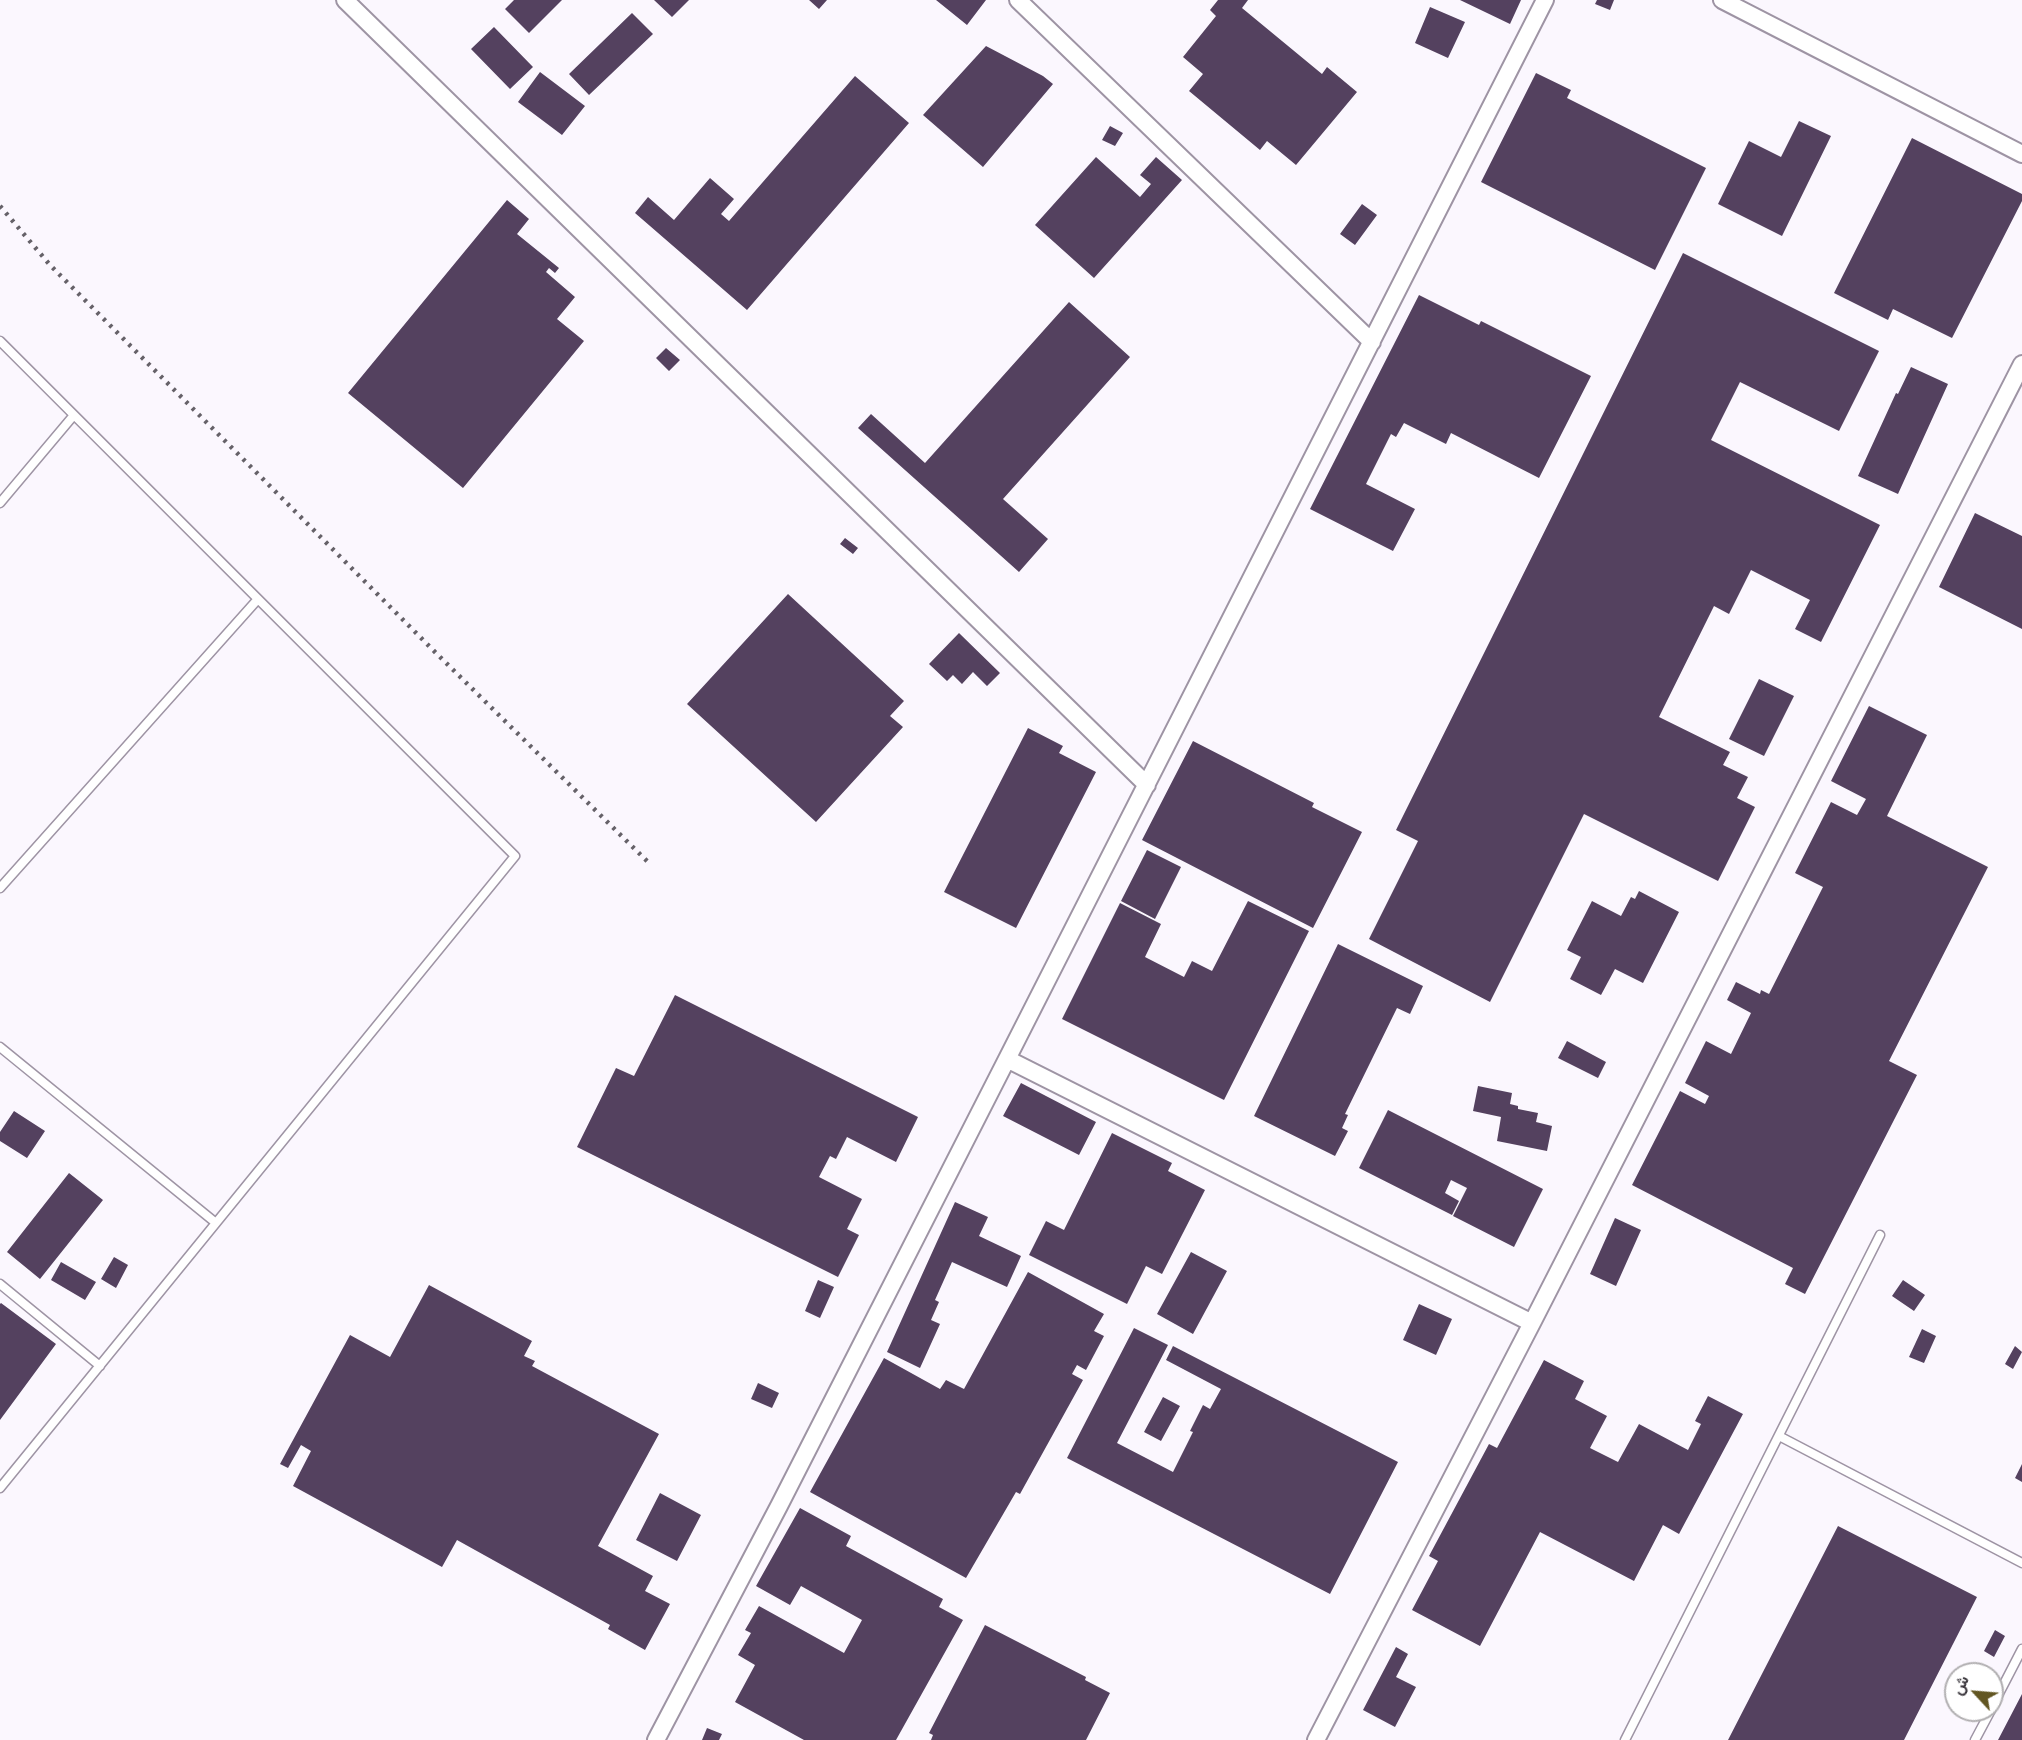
<!DOCTYPE html>
<html>
<head>
<meta charset="utf-8">
<style>
	body { margin:0 }
	#map { position:relative; width:2022px; height:1740px; overflow:hidden; background:#fbf7fe; font-family:"Titillium Web",Vazirmatn,sans-serif }
	canvas { display:block }
	.north { position:absolute; left:1944px; top:1662px; width:60px; height:60px; box-sizing:border-box; background:#fff; border:2px solid #b1afb1; border-radius:50%; rotate:296deg; font-size:16px; font-weight:700; line-height:24px; text-align:center; color:#3b373d }
	.north::after { content:''; display:block; margin:auto; width:21px; height:27px; background:#625622; clip-path:polygon(50% 0,100% 100%,50% 72%,0 100%) }
</style>
</head>
<body>
<div id="map">
<canvas width="2022" height="1740"></canvas>
<div class="north">ش</div>
</div>
<script>
const g = document.querySelector('canvas').getContext('2d');
g.lineJoin = 'round';
function fillPath(path, color) { g.fillStyle = color; g.fill(path, 'evenodd'); }
const toPath = rows => new Path2D(rows.map(r => 'M' + r).join(''));
function strokePath(path, color, width, dash) { g.strokeStyle = color; g.lineWidth = width; g.lineCap = dash ? 'butt' : 'round'; g.setLineDash(dash || []); g.stroke(path); }
fillPath(toPath([
	[514,0,562,0,529,33,505,9],
	[654,0,689,0,672,17],
	[809,0,827,0,819,9],
	[936,0,986,0,967,25],
	[1218,0,1248,0,1242,8,1322,74,1327,67,1357,92,1296,165,1267,141,1260,150,1189,91,1203,74,1183,57,1216,16,1210,10],
	[1460,0,1521,0,1510,24],
	[1597,0,1614,0,1610,10,1595,4],
	[1430,7,1465,22,1448,58,1415,43],
	[632,13,653,34,589,95,569,74],
	[494,27,533,67,510,89,471,49],
	[986,46,1043,76,1053,84,983,167,923,115],
	[540,72,585,106,562,135,518,102],
	[1536,73,1571,90,1567,98,1706,168,1655,270,1481,182],
	[855,76,909,123,747,310,635,213,648,197,674,220,710,178,734,199,721,214,729,221],
	[1799,121,1831,136,1782,236,1718,204,1749,141,1781,157],
	[1110,126,1123,133,1115,146,1102,140],
	[1912,138,2022,194,2022,201,1952,338,1893,309,1888,320,1834,293],
	[1096,157,1140,197,1151,184,1140,175,1156,157,1182,180,1094,278,1035,225],
	[507,200,529,219,517,234,559,268,555,273,549,268,546,272,575,297,557,319,584,341,463,488,348,393],
	[1362,204,1377,215,1355,245,1340,234],
	[1683,253,1879,351,1839,431,1740,382,1711,440,1880,525,1821,642,1795,629,1810,600,1751,570,1729,614,1714,606,1659,717,1730,752,1723,765,1748,777,1737,798,1755,807,1718,881,1584,814,1490,1002,1369,939,1418,841,1396,830],
	[1419,295,1479,325,1481,321,1591,376,1539,478,1451,433,1446,444,1404,423,1396,437,1391,434,1366,484,1415,509,1393,551,1310,509],
	[1069,302,1130,357,1003,499,1048,539,1019,572,858,428,871,414,925,463],
	[666,348,680,360,669,371,656,358],
	[1911,367,1948,384,1898,494,1858,476,1896,393,1898,394],
	[1975,513,2022,536,2022,629,1939,587],
	[845,538,858,548,853,554,840,544],
	[788,594,904,701,890,716,903,727,816,822,687,704],
	[959,633,1000,673,987,686,973,672,962,684,953,675,947,681,929,664],
	[1759,679,1794,696,1764,756,1729,739],
	[1869,706,1927,735,1887,816,1988,867,1889,1061,1917,1075,1805,1294,1785,1284,1793,1268,1632,1185,1680,1091,1705,1104,1709,1096,1685,1083,1706,1041,1731,1054,1751,1013,1727,1000,1736,982,1760,994,1761,990,1769,994,1823,887,1795,873,1831,802,1857,815,1866,799,1831,781],
	[1028,728,1063,746,1059,753,1096,772,1016,928,944,892],
	[1193,741,1314,803,1312,807,1362,832,1313,928,1142,840],
	[1147,850,1181,867,1155,919,1121,901],
	[1639,891,1679,912,1643,983,1615,969,1601,995,1570,979,1581,957,1567,950,1592,901,1621,916,1631,897,1635,899],
	[1248,901,1309,931,1224,1100,1062,1019,1120,903,1161,924,1145,957,1184,977,1192,961,1212,971],
	[1338,944,1423,986,1410,1014,1397,1008,1345,1114,1348,1115,1342,1128,1348,1131,1335,1156,1254,1116],
	[675,995,918,1117,896,1162,847,1137,836,1159,830,1156,819,1177,862,1199,847,1229,859,1235,838,1277,577,1147,616,1068,634,1076],
	[1567,1041,1606,1062,1598,1078,1558,1058],
	[1021,1083,1096,1122,1079,1155,1003,1116],
	[1478,1086,1512,1093,1510,1104,1518,1106,1518,1109,1538,1113,1536,1122,1552,1126,1547,1151,1497,1141,1501,1117,1473,1111],
	[1388,1110,1543,1189,1514,1247,1453,1216,1467,1188,1451,1180,1445,1193,1459,1201,1452,1215,1359,1168],
	[14,1111,45,1131,27,1158,0,1141,0,1132],
	[1112,1133,1172,1163,1168,1171,1205,1190,1162,1274,1146,1266,1127,1304,1029,1255,1046,1221,1064,1230],
	[69,1173,103,1200,40,1279,7,1252],
	[955,1202,988,1217,979,1236,1021,1256,1007,1287,952,1262,935,1300,939,1302,931,1320,940,1324,920,1368,887,1352],
	[1615,1218,1641,1230,1616,1286,1590,1274],
	[1191,1252,1227,1271,1193,1334,1157,1314],
	[114,1257,128,1265,116,1288,101,1279],
	[61,1262,96,1282,85,1300,51,1280],
	[1028,1272,1104,1314,1094,1331,1104,1336,1086,1370,1077,1365,1072,1374,1083,1380,1020,1494,1016,1492,966,1578,810,1492,884,1358,940,1389,946,1380,964,1389],
	[818,1280,834,1287,820,1318,805,1311],
	[1903,1280,1925,1295,1914,1311,1892,1296],
	[429,1285,532,1341,524,1356,535,1361,532,1366,659,1434,598,1546,653,1576,645,1591,670,1604,645,1650,608,1629,610,1625,457,1540,442,1567,293,1486,311,1451,301,1445,288,1468,280,1464,350,1335,390,1357],
	[1,1303,56,1344,0,1420,0,1304],
	[1419,1304,1452,1319,1436,1355,1403,1340],
	[1134,1328,1168,1345,1117,1443,1173,1472,1193,1432,1190,1431,1203,1405,1210,1409,1221,1389,1166,1360,1173,1346,1398,1462,1330,1594,1067,1458],
	[1922,1329,1936,1336,1924,1363,1909,1357],
	[2015,1346,2022,1352,2013,1369,2005,1364],
	[1544,1360,1584,1381,1575,1399,1607,1416,1590,1448,1618,1462,1639,1424,1688,1450,1701,1424,1695,1421,1708,1396,1743,1414,1679,1534,1663,1525,1634,1581,1540,1532,1480,1646,1412,1610,1438,1561,1429,1556,1489,1444,1497,1448],
	[758,1383,779,1393,772,1408,751,1399],
	[1163,1397,1180,1406,1161,1441,1144,1432],
	[2022,1464,2022,1482,2015,1478],
	[660,1493,701,1515,677,1561,636,1540],
	[800,1508,851,1536,846,1546,943,1599,939,1607,963,1620,896,1740,804,1740,735,1702,755,1665,738,1655,751,1633,745,1630,759,1606,844,1653,862,1620,801,1586,790,1605,756,1586],
	[1838,1526,1977,1597,1904,1740,1728,1740],
	[985,1625,1086,1677,1085,1680,1110,1693,1086,1740,931,1740,933,1735,929,1733],
	[1995,1630,2005,1636,1994,1657,1984,1651],
	[1396,1647,1408,1654,1396,1677,1416,1687,1395,1727,1363,1710],
	[2022,1694,2022,1740,1998,1740],
	[707,1728,722,1734,719,1740,702,1740]
]), '#54415f');
const service = toPath([
	[0,341,515,856,0,1488],
	[0,503,74,415],
	[0,888,258,599],
	[0,1047,216,1223],
	[0,1284,100,1366],
	[1779,1436,2022,1563],
	[1992,1707,2022,1649],
	[1625,1740,1880,1235],
	[1975,1740,1991,1710]
]);
const minor = toPath([
	[345,0,1147,785],
	[1018,0,1372,342],
	[1722,0,2022,154],
	[1007,1059,1532,1323],
	[656,1740,779,1506,1007,1059,1545,0],
	[1316,1740,1532,1323,2022,364]
]);
strokePath(service, '#9e94a4', 11);
strokePath(minor, '#9e94a4', 20);
strokePath(service, '#fff', 8);
strokePath(minor, '#fff', 16);
strokePath(toPath([
	[0,206,50,265,436,653,651,865]
]), '#656168', 4.5, [3, 6]);
</script>
</body>
</html>
